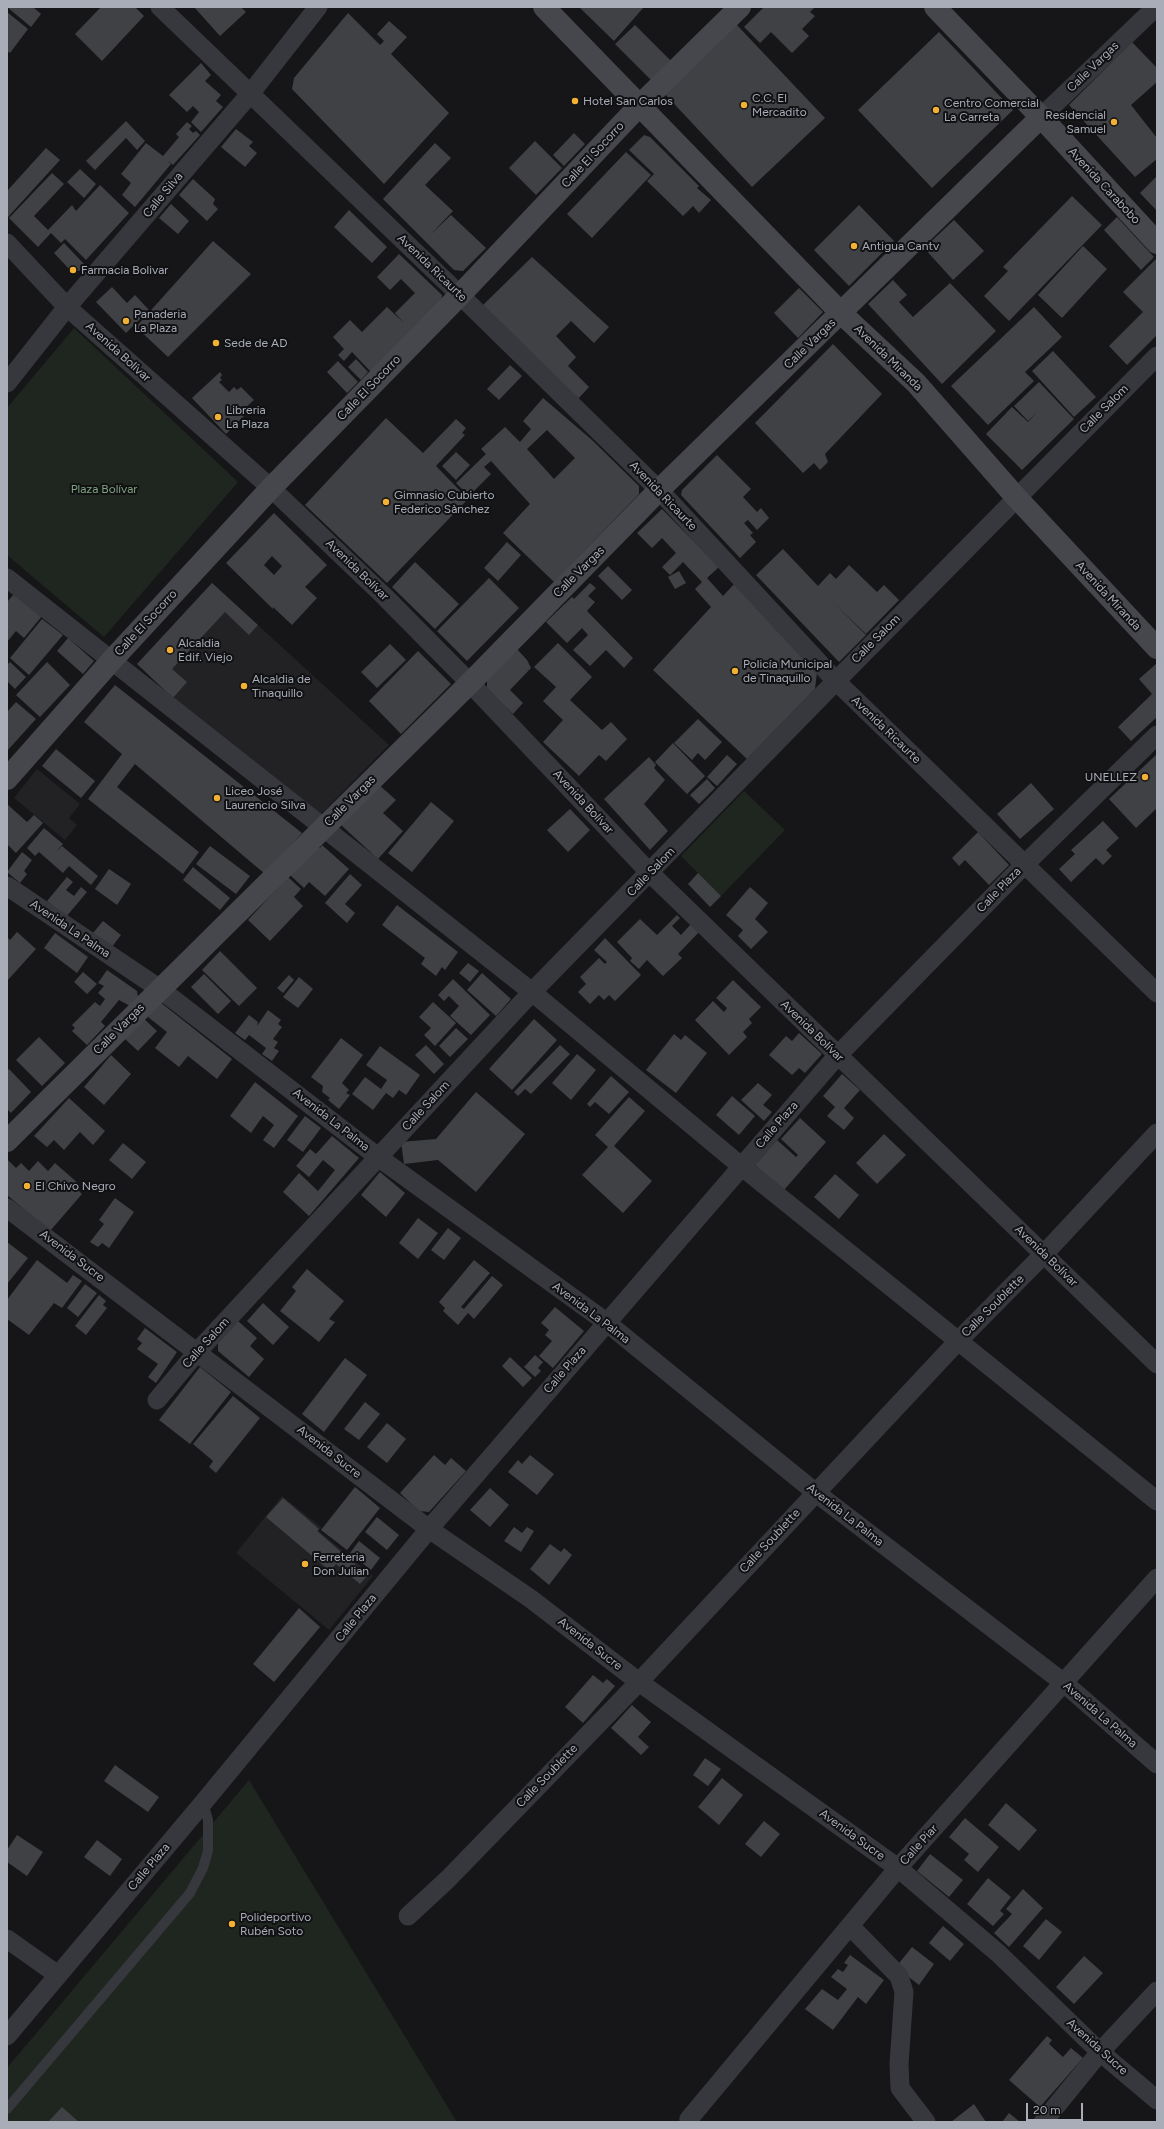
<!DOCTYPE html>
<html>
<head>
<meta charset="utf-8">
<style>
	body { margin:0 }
	#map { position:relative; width:1164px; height:2129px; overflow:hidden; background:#161618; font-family:Figtree,sans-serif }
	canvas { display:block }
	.frame { position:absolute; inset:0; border:8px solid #a8adb8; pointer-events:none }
	.scale { position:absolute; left:1026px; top:2103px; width:57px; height:18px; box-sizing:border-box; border:2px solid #a8adb8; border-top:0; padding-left:5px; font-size:12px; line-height:14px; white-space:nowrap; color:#a8adb8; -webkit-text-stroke:3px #111113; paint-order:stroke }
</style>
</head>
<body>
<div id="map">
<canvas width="1164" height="2129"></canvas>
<div class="frame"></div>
<div class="scale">20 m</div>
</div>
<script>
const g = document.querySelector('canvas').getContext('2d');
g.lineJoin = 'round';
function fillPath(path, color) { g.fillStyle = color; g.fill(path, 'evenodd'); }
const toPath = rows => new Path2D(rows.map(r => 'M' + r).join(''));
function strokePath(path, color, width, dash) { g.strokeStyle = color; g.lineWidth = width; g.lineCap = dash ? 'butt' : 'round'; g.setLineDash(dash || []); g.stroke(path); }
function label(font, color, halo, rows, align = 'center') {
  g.font = font + ' Figtree,sans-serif'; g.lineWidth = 4; g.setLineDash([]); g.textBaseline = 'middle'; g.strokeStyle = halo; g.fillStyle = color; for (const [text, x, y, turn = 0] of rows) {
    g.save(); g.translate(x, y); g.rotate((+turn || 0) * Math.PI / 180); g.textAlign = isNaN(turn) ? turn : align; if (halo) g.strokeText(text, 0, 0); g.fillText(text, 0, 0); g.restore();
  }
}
fillPath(toPath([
	[212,583,389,745,320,815,173,698,137,664],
	[37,769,80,804,69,818,77,825,65,840,14,798],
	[282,1496,321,1527,319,1531,373,1576,329,1630,236,1553]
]), '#222225');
fillPath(toPath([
	[74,328,238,482,104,637,7,555,7,408],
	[744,791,785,830,721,896,681,856],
	[249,1780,457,2122,7,2122,7,2068]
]), '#1e261f');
fillPath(toPath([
	[7,7,33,7,41,14,31,27],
	[101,7,135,7,144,16,102,61,75,34],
	[194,7,241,7,246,12,220,36],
	[579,7,644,7,614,41],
	[764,7,815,7,810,12,815,16,802,29,809,36,792,53,771,32,760,43,744,27],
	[7,12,28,29,10,53,7,51],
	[348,13,380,45,384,41,377,34,389,21,407,37,391,54,449,113,384,184,292,89,294,78],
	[735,23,825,118,752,187,663,92],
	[635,25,671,61,651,80,615,44],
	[939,32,1013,110,932,188,858,110],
	[1132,42,1157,68,1157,82,1131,105,1157,138,1157,159,1135,177,1069,105],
	[201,63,211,75,205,81,221,95,216,101,223,107,201,132,191,122,199,112,193,106,187,112,169,95],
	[126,121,145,141,137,150,126,138,95,170,86,161],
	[187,122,192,126,189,129,193,133,196,131,200,135,173,165,167,160,171,164,135,207,122,195,131,183,121,174,146,143,163,156,179,137,176,134],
	[236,129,253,142,249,146,257,153,245,167,221,147],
	[574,133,585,144,564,166,553,155],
	[644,135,650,137,699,186,697,188,711,200,699,213,693,206,683,216,647,181,654,174,629,150],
	[535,141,562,168,536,195,509,168],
	[435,143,451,158,425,185,453,211,430,235,451,215,486,248,463,271,454,270,383,199],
	[46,148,60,160,8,217,7,191],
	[626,152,651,175,592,238,567,214],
	[80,169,96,184,84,198,67,182],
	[52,173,64,184,34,216,48,230,72,205,76,211,100,185,129,213,86,260,65,239,61,243,51,233,38,247,9,218],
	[1157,176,1157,211,1140,193],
	[193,179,215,199,213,204,218,209,207,221,179,195],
	[1072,196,1102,225,1009,321,984,296,1008,271,1003,267],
	[171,204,189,221,178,234,159,218],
	[859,205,894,241,849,286,814,250],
	[349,210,387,247,372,263,334,227],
	[1117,217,1154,257,1141,270,1104,230],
	[954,220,984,251,953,280,924,248],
	[213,241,251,274,168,357,136,327],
	[64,243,85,265,79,271,70,270,54,253],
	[1083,246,1107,269,1062,318,1038,295],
	[399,254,442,295,441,303,371,372,352,352,344,361,338,355,344,349,333,337,350,320,362,332,387,307,404,323,395,313,415,293,401,279,390,290,377,277],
	[532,257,609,327,594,343,571,321,556,336,576,357,568,366,589,387,578,399,483,305],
	[1157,258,1157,335,1127,365,1109,346,1143,312,1123,292],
	[893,280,907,295,899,302,913,317,950,283,996,331,942,384,868,304],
	[112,287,127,303,135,295,149,310,126,333,96,302],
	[799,288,823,312,798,338,774,313],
	[1034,307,1062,337,1025,372,1034,381,988,425,951,386],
	[833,344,882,394,825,454,828,462,820,470,814,463,803,473,755,423],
	[1053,351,1096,397,1074,417,1032,371],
	[356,359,368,372,361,380,348,367],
	[338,361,358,382,347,393,327,372],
	[510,365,522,376,499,400,487,389],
	[220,372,222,375,220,378,222,380,219,382,229,392,234,387,237,390,241,387,254,400,245,408,248,412,226,434,192,398],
	[1039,382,1074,419,1022,470,986,434,1012,407,1028,422,1038,411,1028,421,1014,406],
	[543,398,592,440,639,486,639,494,554,582,503,533,530,504,491,461,484,467,480,463,491,474,469,496,456,483,486,454,481,449,505,427,520,442,531,429,523,421],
	[547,430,575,458,554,479,527,449],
	[386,418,423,453,456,419,466,428,462,433,465,435,436,466,468,499,387,583,305,505],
	[456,452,470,465,456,480,442,466],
	[717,455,751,489,743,497,757,512,761,508,769,518,757,530,748,520,744,523,753,533,750,535,756,542,740,558,681,495,682,490],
	[662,509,719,567,707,578,723,596,735,583,817,672,815,689,747,759,653,670,711,607,695,589,702,582,683,562,670,575,662,567,676,553,662,538,652,548,637,533],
	[274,513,327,565,305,587,317,598,292,625,273,607,273,609,226,563],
	[272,556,282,566,274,575,264,565],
	[507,542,521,555,498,581,484,568],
	[783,549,818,586,830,573,836,579,849,565,877,592,884,585,899,600,866,634,834,603,866,635,839,662,756,575],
	[415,562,459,604,435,629,392,587],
	[608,566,632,590,622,600,598,576],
	[679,571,686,583,675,589,668,577],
	[489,578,519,608,467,661,437,631],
	[212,583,258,625,249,635,225,612,172,669,187,682,173,698,137,664],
	[590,583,596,588,588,596,595,602,587,611,633,658,624,668,606,650,590,666,573,650,588,635,582,628,567,643,546,622,572,597,574,599],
	[14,594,42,616,24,638,16,631,7,642,7,602],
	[42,619,63,635,29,675,10,658],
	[68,638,94,661,83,674,57,651],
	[558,643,592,677,570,700,602,730,611,722,627,739,606,761,599,755,579,776,543,742,563,720,543,701,556,687,534,667],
	[390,644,406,660,377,688,361,672],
	[517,649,527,660,531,668,510,690,523,703,513,714,487,689,487,678],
	[418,651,451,684,401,734,369,701],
	[10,662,26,677,15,689,7,681,7,665],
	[47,662,70,685,40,717,16,695],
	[1156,664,1157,717,1131,741,1118,727,1152,694,1139,679],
	[115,685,302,833,265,874,135,764,117,787,199,852,183,874,88,799,122,754,84,722],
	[16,702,36,719,7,751,7,712],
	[698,719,722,742,705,760,698,753,692,760,674,743],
	[673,743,705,776,687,794,655,762],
	[56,749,95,781,81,798,42,766],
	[1157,754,1157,808,1136,828,1109,799],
	[727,755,737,764,717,786,707,777],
	[649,757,656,765,654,768,665,780,644,804,668,831,650,850,604,799],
	[707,779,715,788,699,804,690,795],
	[1031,783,1054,809,1020,839,997,814],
	[378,784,396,800,383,813,403,831,378,859,341,825],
	[431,802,454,821,412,872,388,853],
	[7,804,27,822,34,815,43,823,16,853,7,844],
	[570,809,590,830,568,852,547,830],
	[1103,821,1119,838,1106,850,1112,856,1103,865,1096,858,1071,882,1059,869,1075,854,1071,850],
	[44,828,63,844,56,852,62,846,98,876,91,885,69,866,63,873,39,852,35,856,27,848],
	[978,832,1009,865,989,885,965,860,959,866,952,858],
	[317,845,320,848,322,845,349,869,325,896,309,882,304,888,290,875],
	[210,846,250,876,236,894,196,864],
	[22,852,32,860,24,871,27,874,20,883,7,872],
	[193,867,230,898,220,910,183,880],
	[109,869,131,884,117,905,95,889],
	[698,873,721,896,710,907,688,884],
	[350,874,362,885,345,904,355,913,347,923,325,903],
	[67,877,73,882,66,890,74,896,81,887,87,892,66,917,47,901],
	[288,877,301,889,294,897,303,906,270,941,248,920],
	[750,887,768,903,755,919,768,932,751,949,738,936,743,930,726,915],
	[397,905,458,952,445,970,442,967,436,976,421,964,425,958,382,925],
	[677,915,680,918,672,926,681,935,691,924,699,932,678,954,682,958,663,976,647,960,639,969,630,961,632,958,617,942,640,919,657,935],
	[103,921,121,935,111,948,93,933],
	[17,932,36,949,7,981,7,937,10,940],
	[55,933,88,957,77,973,44,948],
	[605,938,641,975,615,1001,609,995,604,1000,599,995,590,1004,578,992,586,984,580,977,599,958,605,964,607,962,594,950],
	[220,951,257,988,239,1006,202,970],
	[468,963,479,971,470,982,459,973],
	[107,970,137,991,138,998,132,1007,119,1000,101,1022,105,1026,87,1045,72,1031,75,1028,72,1025,95,1002,100,1006,105,999,98,993,104,986,98,983],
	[83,972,97,984,87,994,74,982],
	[482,973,511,999,496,1016,467,990],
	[204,974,231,1001,218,1014,191,987],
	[289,975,294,980,283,993,277,988],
	[299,977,313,989,298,1008,283,997],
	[453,979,490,1015,471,1035,450,1016,459,1006,449,996,444,1001,438,995],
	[733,980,761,1007,749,1019,752,1023,743,1032,747,1037,729,1055,695,1020,713,1001,724,1012,727,1008,716,998],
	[160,1002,232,1059,217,1079,188,1056,179,1067,155,1048,167,1032,148,1017],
	[433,1002,456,1023,435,1046,424,1035,431,1028,419,1017],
	[268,1010,281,1020,278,1024,282,1027,273,1039,278,1042,274,1048,279,1051,272,1061,262,1054,266,1048,249,1035,245,1040,235,1033,249,1015,258,1022,257,1026],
	[143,1018,157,1031,138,1051,125,1039],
	[534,1019,557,1040,512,1090,489,1069],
	[456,1028,468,1039,450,1057,439,1046],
	[799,1033,822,1054,805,1073,799,1068,792,1075,769,1055,786,1036,792,1041],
	[674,1034,681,1040,685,1035,707,1053,676,1093,646,1070],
	[39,1037,65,1063,42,1086,16,1060],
	[341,1038,363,1055,342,1083,349,1090,346,1093,350,1095,339,1109,328,1100,330,1098,322,1092,323,1086,311,1077],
	[426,1045,444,1064,434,1074,415,1055],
	[560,1045,570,1054,531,1094,525,1089,518,1096,514,1092],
	[380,1046,420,1075,406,1095,399,1090,393,1098,386,1093,373,1110,352,1094,365,1077,381,1089,387,1080,366,1065],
	[577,1054,596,1070,571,1100,552,1083],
	[111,1055,131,1074,104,1105,84,1087],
	[9,1069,31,1092,11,1113,7,1109,7,1071],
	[842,1074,860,1090,844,1108,854,1118,844,1130,827,1116,835,1107,823,1096],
	[611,1076,629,1092,609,1114,595,1102,590,1107,587,1104],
	[255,1082,298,1116,274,1148,263,1140,274,1125,263,1116,251,1133,230,1116],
	[758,1083,772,1095,763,1105,772,1112,764,1121,741,1100],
	[476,1092,525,1134,476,1192,438,1160,404,1164,401,1142,436,1139],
	[732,1096,755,1116,739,1135,716,1115],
	[629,1097,645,1111,614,1146,652,1181,623,1213,582,1175,608,1147,595,1135],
	[69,1098,105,1131,93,1145,80,1132,64,1150,54,1140,47,1147,34,1136],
	[305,1116,321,1128,303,1152,287,1140],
	[800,1118,826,1142,784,1190,755,1165,777,1140,796,1157,798,1155,781,1139],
	[884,1134,906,1155,877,1184,856,1163],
	[332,1136,359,1158,309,1216,283,1192,299,1173,318,1191,335,1170,323,1160,309,1177,296,1166,310,1149,316,1154],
	[123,1143,146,1162,132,1179,109,1160],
	[7,1159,16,1168,21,1163,29,1171,38,1161,48,1171,55,1163,80,1185,77,1189,82,1194,50,1231,7,1195],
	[380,1172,405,1193,386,1217,361,1195],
	[835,1174,859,1195,839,1219,814,1197],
	[115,1198,134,1212,109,1248,102,1243,98,1247,90,1242,104,1224,99,1220],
	[418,1218,438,1233,418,1259,399,1243],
	[448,1228,461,1238,444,1260,431,1250],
	[7,1242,28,1258,7,1284],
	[37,1260,67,1283,73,1275,82,1281,62,1308,54,1303,29,1335,7,1319,7,1300],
	[474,1260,490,1273,461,1307,464,1309,492,1276,503,1285,474,1319,468,1313,458,1325,443,1311,445,1308,439,1302],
	[307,1269,344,1301,329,1319,335,1322,319,1342,280,1311,296,1291,292,1287],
	[85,1284,97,1293,78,1317,67,1308],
	[99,1295,106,1301,103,1305,107,1308,86,1335,75,1326],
	[263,1303,289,1327,273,1345,247,1321],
	[555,1307,584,1331,553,1368,539,1356,552,1341,545,1335,549,1330,541,1323],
	[238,1321,257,1338,250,1346,264,1359,249,1377,218,1351,218,1343],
	[145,1328,177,1352,156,1383,148,1377,158,1364,137,1349,142,1343,137,1339],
	[535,1355,543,1362,538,1368,541,1371,535,1377,524,1367],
	[510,1357,532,1378,523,1387,502,1366],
	[345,1358,367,1375,324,1432,302,1414],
	[200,1367,231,1392,190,1444,159,1420],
	[233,1396,260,1418,216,1473,209,1467,213,1461,193,1444],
	[365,1402,380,1414,359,1440,344,1429],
	[387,1423,406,1439,387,1463,367,1447],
	[434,1455,445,1465,451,1458,466,1471,429,1512,419,1511,400,1493],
	[530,1455,554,1474,537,1495,508,1472,518,1460,522,1464],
	[355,1487,380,1508,347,1550,321,1530],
	[490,1488,509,1505,490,1527,470,1510],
	[283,1498,319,1529,317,1531,368,1575,360,1584,336,1564,330,1571,266,1517],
	[377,1517,399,1535,387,1550,365,1532],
	[514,1527,522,1533,527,1527,534,1531,521,1552,504,1541],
	[359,1541,380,1558,371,1570,350,1553],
	[550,1544,561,1552,564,1548,572,1555,549,1585,530,1569],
	[299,1608,320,1627,274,1682,253,1664],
	[593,1675,603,1683,607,1679,615,1686,583,1723,565,1707],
	[632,1705,651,1722,638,1737,649,1747,641,1755,611,1728],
	[705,1758,721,1769,708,1786,693,1775],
	[115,1765,159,1797,148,1812,104,1781],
	[722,1778,743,1795,719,1825,698,1807],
	[1006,1803,1037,1830,1019,1851,988,1825],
	[965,1818,999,1847,978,1872,964,1860,969,1854,949,1837],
	[764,1821,780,1834,761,1857,745,1844],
	[17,1835,43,1852,27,1876,7,1862,7,1850],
	[97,1840,122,1859,110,1876,84,1857],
	[930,1854,963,1880,949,1897,917,1871],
	[988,1878,1011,1897,1000,1911,1004,1914,993,1926,967,1904],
	[1023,1889,1043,1908,1009,1947,994,1933,1012,1914,1006,1909],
	[1046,1919,1062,1932,1039,1960,1023,1946],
	[943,1926,964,1944,950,1961,929,1943],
	[912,1947,934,1964,919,1985,896,1967],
	[850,1955,884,1980,866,2004,858,1997,833,2030,805,2009,822,1989,838,2000,847,1989,831,1977,838,1969,843,1972,848,1965,844,1963],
	[1084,1956,1103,1973,1074,2004,1056,1987],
	[1047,2036,1052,2040,1049,2044,1063,2057,1071,2048,1083,2058,1040,2107,1009,2080],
	[974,2104,986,2122,951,2122],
	[62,2107,79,2122,48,2122],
	[1009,2113,1020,2122,1002,2122]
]), '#404145');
strokePath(toPath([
	[7,2109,190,1893,203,1868,208,1851,208,1820,203,1803]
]), '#37383d', 10);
strokePath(toPath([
	[160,7,460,295,659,490,836,681,1157,993],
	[1041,117,1156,7],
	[7,243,67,307,271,488,385,597,470,683,650,873,1157,1364],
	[7,383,67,307,250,94,318,7],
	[7,578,532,992,741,1166,1157,1501],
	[7,886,160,989,378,1157,606,1322,815,1492,1064,1683,1157,1764],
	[7,1208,429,1529,531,1599,639,1682,898,1868,999,1954,1100,2052,1157,2100],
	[157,1400,198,1351,532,992,836,681,1157,356],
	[408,1916,448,1879,639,1682,959,1340,1044,1254,1157,1133],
	[850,1926,899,1976,904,1992,899,2064,900,2088,926,2122],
	[7,1939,58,1975],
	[7,2036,203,1803,429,1529,837,1056,1024,865,1157,735],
	[691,2122,689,2119,898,1868,1157,1578],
	[1043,2122,1100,2052,1157,1991]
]), '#37383d', 19);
strokePath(toPath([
	[544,7,842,314,916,383,1016,497,1157,648],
	[935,7,1041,117,1157,243],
	[7,779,112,660,271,488,460,295,640,105,740,7],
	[7,1141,470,683,659,490,1041,117]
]), '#45474d', 22);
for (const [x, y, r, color] of [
	[575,101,4,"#f2b134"],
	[744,105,4,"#f2b134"],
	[936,110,4,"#f2b134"],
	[1114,122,4,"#f2b134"],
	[854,246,4,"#f2b134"],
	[73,270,4,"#f2b134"],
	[126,321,4,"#f2b134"],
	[216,343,4,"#f2b134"],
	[218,417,4,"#f2b134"],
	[386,502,4,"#f2b134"],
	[170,650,4,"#f2b134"],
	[735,671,4,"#f2b134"],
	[244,686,4,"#f2b134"],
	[1145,777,4,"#f2b134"],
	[217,798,4,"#f2b134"],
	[27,1186,4,"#f2b134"],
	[305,1564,4,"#f2b134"],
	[232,1924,4,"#f2b134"]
]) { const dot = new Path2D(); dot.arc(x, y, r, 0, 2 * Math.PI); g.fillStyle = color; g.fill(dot); strokePath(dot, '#111113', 1.5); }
label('12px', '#a8adb8', '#111113', [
	["Calle Vargas",1093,67,-44],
	["Calle El Socorro",593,155,-47],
	["Avenida Carabobo",1104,186,47],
	["Calle Silva",163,195,-50],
	["Avenida Ricaurte",432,268,44],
	["Calle Vargas",810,344,-44],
	["Avenida Bolívar",118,352,42],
	["Avenida Miranda",888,358,44],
	["Calle El Socorro",369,388,-46],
	["Calle Salom",1104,409,-45],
	["Avenida Ricaurte",663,496,46],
	["Avenida Bolívar",357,570,44],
	["Calle Vargas",579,572,-45],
	["Avenida Miranda",1108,596,47],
	["Calle El Socorro",146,623,-47],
	["Calle Salom",876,639,-45],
	["Avenida Ricaurte",886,730,44],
	["Calle Vargas",350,801,-45],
	["Avenida Bolívar",583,802,47],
	["Calle Salom",651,872,-46],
	["Calle Plaza",999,890,-46],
	["Avenida La Palma",70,929,34],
	["Calle Vargas",119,1029,-45],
	["Avenida Bolívar",812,1031,44],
	["Calle Salom",426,1106,-47],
	["Avenida La Palma",331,1120,38],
	["Calle Plaza",777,1125,-49],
	["Avenida Sucre",72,1256,37],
	["Avenida Bolívar",1046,1256,44],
	["Calle Soublette",993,1306,-45],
	["Avenida La Palma",591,1313,37],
	["Calle Salom",206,1343,-48],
	["Calle Plaza",565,1370,-49],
	["Avenida Sucre",329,1452,38],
	["Avenida La Palma",845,1515,38],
	["Calle Soublette",770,1541,-47],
	["Calle Plaza",356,1618,-51],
	["Avenida Sucre",590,1644,38],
	["Avenida La Palma",1100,1715,41],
	["Calle Soublette",547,1776,-46],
	["Avenida Sucre",852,1835,36],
	["Calle Piar",919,1845,-48],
	["Calle Plaza",149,1867,-50],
	["Avenida Sucre",1097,2047,42]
]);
label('12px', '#a8adb8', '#111113', [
	["C.C. El",752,98],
	["Mercadito",752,112],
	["Hotel San Carlos",583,101],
	["Centro Comercial",944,103],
	["La Carreta",944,117],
	["Residencial",1106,115,"right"],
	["Samuel",1106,129,"right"],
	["Antigua Cantv",862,246],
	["Farmacia Bolivar",81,270],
	["Panaderia",134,314],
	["La Plaza",134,328],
	["Sede de AD",224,343],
	["Libreria",226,410],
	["La Plaza",226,424],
	["Gimnasio Cubierto",394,495],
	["Federico Sànchez",394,509],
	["Alcaldia",178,643],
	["Edif. Viejo",178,657],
	["Policía Municipal",743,664],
	["de Tinaquillo",743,678],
	["Alcaldia de",252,679],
	["Tinaquillo",252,693],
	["UNELLEZ",1137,777,"right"],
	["Liceo José",225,791],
	["Laurencio Silva",225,805],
	["El Chivo Negro",35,1186],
	["Ferreteria",313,1557],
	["Don Julian",313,1571],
	["Polideportivo",240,1917],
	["Rubén Soto",240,1931]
], 'left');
label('12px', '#7fa381', '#111113', [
	["Plaza Bolívar",104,489]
]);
</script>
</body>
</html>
